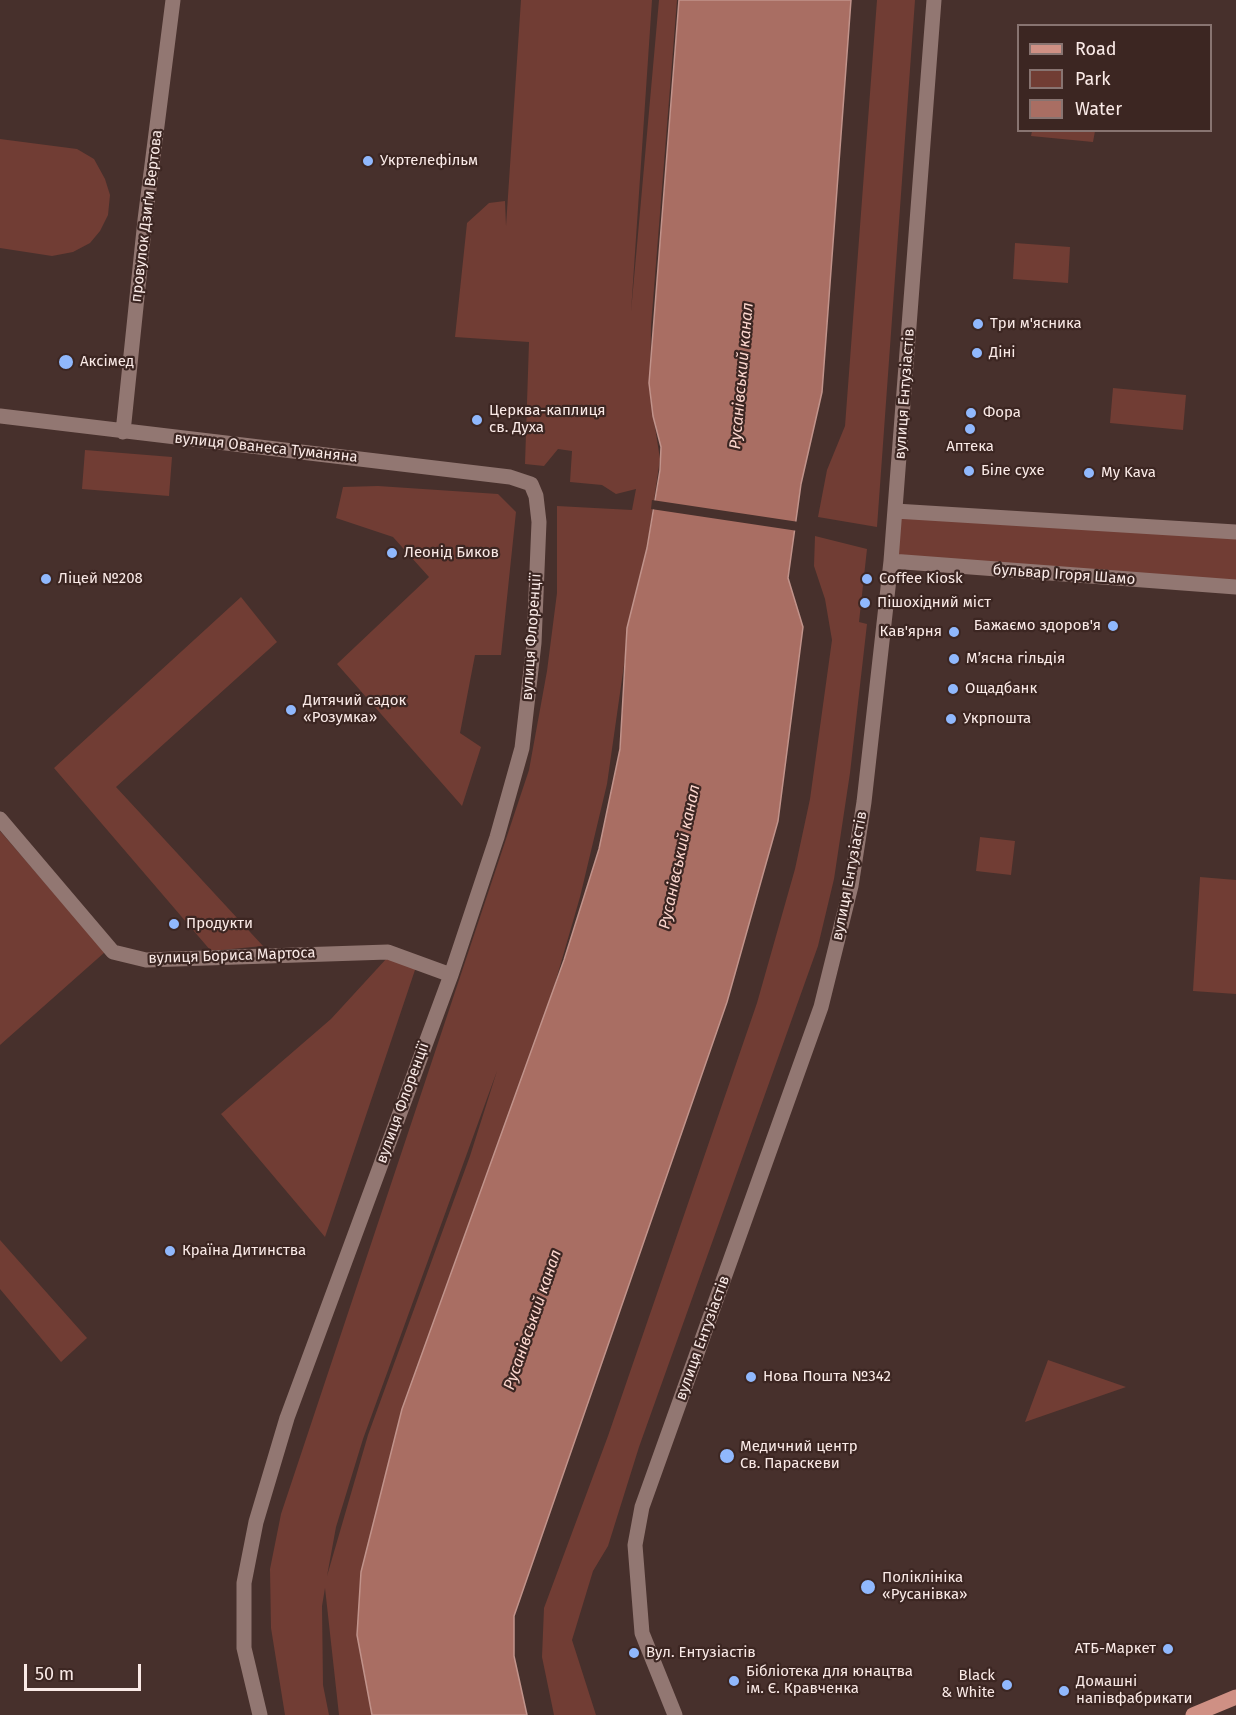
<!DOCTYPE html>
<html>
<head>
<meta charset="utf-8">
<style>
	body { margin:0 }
	#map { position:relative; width:1236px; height:1715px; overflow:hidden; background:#47302c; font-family:"Fira Sans",sans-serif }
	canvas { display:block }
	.legend { position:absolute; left:1017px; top:24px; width:195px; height:108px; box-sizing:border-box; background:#3c2622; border:2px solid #887471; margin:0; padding:8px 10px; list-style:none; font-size:18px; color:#faeae7 }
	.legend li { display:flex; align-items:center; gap:12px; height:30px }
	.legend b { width:30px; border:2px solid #887471 }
	.scale { position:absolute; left:24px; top:1664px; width:117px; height:27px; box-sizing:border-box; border:3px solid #faeae7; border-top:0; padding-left:8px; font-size:18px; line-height:21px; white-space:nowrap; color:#faeae7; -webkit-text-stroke:4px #3c2622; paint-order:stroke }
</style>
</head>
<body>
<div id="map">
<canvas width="1236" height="1715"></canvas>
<ul class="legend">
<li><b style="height:8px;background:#cf9084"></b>Road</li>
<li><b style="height:16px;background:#713d34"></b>Park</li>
<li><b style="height:16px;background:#a96e63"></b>Water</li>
</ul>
<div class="scale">50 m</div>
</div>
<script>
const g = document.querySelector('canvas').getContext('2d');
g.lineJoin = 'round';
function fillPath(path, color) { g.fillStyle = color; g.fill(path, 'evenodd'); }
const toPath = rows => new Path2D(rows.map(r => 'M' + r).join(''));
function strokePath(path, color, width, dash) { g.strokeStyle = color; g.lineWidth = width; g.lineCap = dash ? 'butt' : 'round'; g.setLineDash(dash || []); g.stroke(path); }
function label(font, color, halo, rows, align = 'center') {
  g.font = font + ' "Fira Sans",sans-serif'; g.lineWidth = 4.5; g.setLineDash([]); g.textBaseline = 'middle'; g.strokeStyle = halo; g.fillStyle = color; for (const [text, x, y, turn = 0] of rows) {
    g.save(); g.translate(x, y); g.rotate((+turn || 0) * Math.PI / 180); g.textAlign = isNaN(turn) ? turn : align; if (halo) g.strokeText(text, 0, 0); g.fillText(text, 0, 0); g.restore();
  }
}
fillPath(toPath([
	[521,0,652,0,631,312,659,0,677,0,651,326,650,395,660,459,648,542,625,658,607,784,580,897,552,994,433,1323,357,1635,372,1715,339,1715,325,1588,322,1606,323,1685,329,1715,285,1715,271,1628,270,1569,281,1514,529,770,547,671,557,593,557,506,632,510,636,489,616,494,602,485,570,482,572,451,558,449,544,466,525,464,529,342,455,337,467,223,489,203,505,201,506,226],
	[497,1071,470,1156,368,1435,327,1576,336,1527,363,1439],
	[877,0,915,0,877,527,818,517,827,470,845,426],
	[1032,131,1032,130,1095,131,1093,142,1031,136],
	[0,139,77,149,94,159,105,179,110,195,108,215,100,231,90,243,73,252,52,256,0,248],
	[1015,243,1070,247,1068,283,1013,279],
	[1113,388,1186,395,1183,430,1110,423],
	[85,450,172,457,169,496,82,489],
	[378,486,498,494,516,512,501,655,475,655,460,733,481,747,462,806,337,664,429,577,393,537,336,518,343,487],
	[895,511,1236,532,1236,587,891,561],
	[815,536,867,549,859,622,867,624,850,773,834,879,818,946,639,1447,608,1546,593,1571,572,1640,596,1715,554,1715,542,1657,544,1608,608,1436,757,1003,795,869,810,799,832,640,825,599,814,566],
	[241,597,277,642,116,787,263,946,211,951,54,768],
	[0,831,105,952,0,1045],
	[980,837,1015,841,1011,875,976,871],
	[1200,877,1236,880,1236,994,1193,991],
	[387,958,416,967,325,1237,221,1114,331,1019],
	[0,1240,87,1338,61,1362,0,1289],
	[1048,1360,1126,1387,1025,1422]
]), '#713d34');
const water = toPath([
	[679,0,851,0,822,392,801,484,788,578,803,627,778,821,727,1002,514,1616,514,1656,527,1715,372,1715,357,1635,361,1572,402,1409,564,960,599,849,620,749,627,628,647,548,660,470,661,447,653,416,649,383,679,0]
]);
fillPath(water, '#a96e63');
strokePath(water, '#c1938b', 1.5);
fillPath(toPath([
	[652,500,799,522,798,531,651,509]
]), '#47302c');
strokePath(toPath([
	[0,416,510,477,531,484,536,496,539,522,534,643,522,748,497,837,451,975,287,1418,256,1522,244,1583,244,1648,260,1715],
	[123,432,145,220,173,0],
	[895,511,1236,532],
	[891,561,1236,587],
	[0,819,113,952,146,960,388,952,451,975],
	[675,1715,642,1633,635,1545,642,1507,821,1007,851,886,864,802,891,561,934,0]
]), '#927772', 15);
strokePath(toPath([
	[1193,1715,1236,1697]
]), '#cf9084', 15);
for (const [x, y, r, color] of [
	[368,161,6,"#90b8fd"],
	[978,324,6,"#90b8fd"],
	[977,353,6,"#90b8fd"],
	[66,362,8,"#90b8fd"],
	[971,413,6,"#90b8fd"],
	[477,420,6,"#90b8fd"],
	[970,429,6,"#90b8fd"],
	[969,471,6,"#90b8fd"],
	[1089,473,6,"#90b8fd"],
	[392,553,6,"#90b8fd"],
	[46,579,6,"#90b8fd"],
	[867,579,6,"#90b8fd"],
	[865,603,6,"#90b8fd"],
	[1113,626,6,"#90b8fd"],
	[954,632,6,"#90b8fd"],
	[954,659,6,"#90b8fd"],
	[953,689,6,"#90b8fd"],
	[291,710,6,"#90b8fd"],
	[951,719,6,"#90b8fd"],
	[174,924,6,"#90b8fd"],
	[170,1251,6,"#90b8fd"],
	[751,1377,6,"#90b8fd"],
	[727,1456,8,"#90b8fd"],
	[868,1587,8,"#90b8fd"],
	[1168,1649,6,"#90b8fd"],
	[634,1653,6,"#90b8fd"],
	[734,1681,6,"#90b8fd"],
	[1007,1685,6,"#90b8fd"],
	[1064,1691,6,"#90b8fd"]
]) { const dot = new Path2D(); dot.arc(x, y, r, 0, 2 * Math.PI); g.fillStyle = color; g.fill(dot); strokePath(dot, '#3c2622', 2); }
label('15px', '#faeae7', '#3c2622', [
	["Укртелефільм",380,161],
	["Три м'ясника",990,324],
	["Діні",989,353],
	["Аксімед",80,362],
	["Церква-каплиця",489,411],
	["св. Духа",489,428],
	["Фора",983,413],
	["Аптека",970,447,"center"],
	["Біле сухе",981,471],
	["My Kava",1101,473],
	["Леонід Биков",404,553],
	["Ліцей №208",58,579],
	["Coffee Kiosk",879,579],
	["Пішохідний міст",877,603],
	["Бажаємо здоров'я",1101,626,"right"],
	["Кав'ярня",942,632,"right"],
	["М’ясна гільдія",966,659],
	["Ощадбанк",965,689],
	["Дитячий садок",303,701],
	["«Розумка»",303,718],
	["Укрпошта",963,719],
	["Продукти",186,924],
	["Країна Дитинства",182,1251],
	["Нова Пошта №342",763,1377],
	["Медичний центр",740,1447],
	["Св. Параскеви",740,1464],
	["Поліклініка",882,1578],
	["«Русанівка»",882,1595],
	["АТБ-Маркет",1156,1649,"right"],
	["Вул. Ентузіастів",646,1653],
	["Бібліотека для юнацтва",746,1672],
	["ім. Є. Кравченка",746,1689],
	["Black",995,1676,"right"],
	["& White",995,1693,"right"],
	["Домашні",1076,1682],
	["напівфабрикати",1076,1699]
], 'left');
label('15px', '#faeae7', '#3c2622', [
	["провулок Дзиґи Вертова",147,216,-83],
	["вулиця Ентузіастів",905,394,-86],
	["вулиця Ованеса Туманяна",266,448,6],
	["бульвар Ігоря Шамо",1064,575,4],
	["вулиця Флоренції",532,637,-86],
	["вулиця Ентузіастів",850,876,-79],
	["вулиця Бориса Мартоса",232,956,-2],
	["вулиця Флоренції",403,1103,-70],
	["вулиця Ентузіастів",703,1338,-70]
]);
label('italic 16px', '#fdd8d0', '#3c2622', [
	["Русанівський канал",742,376,-85],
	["Русанівський канал",680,857,-78],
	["Русанівський канал",533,1320,-71]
]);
</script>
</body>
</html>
